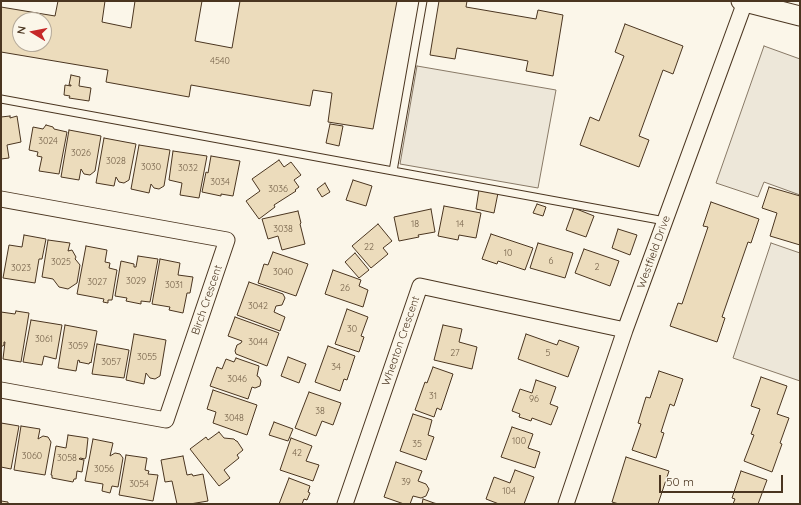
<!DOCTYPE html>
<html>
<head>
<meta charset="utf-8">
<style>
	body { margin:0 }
	#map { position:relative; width:801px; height:505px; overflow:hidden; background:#fbf6e9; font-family:Quicksand,sans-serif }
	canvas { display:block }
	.frame { position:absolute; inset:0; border:2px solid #4a3520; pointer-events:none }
	.north { position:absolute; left:12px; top:12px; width:40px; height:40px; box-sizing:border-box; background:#fbf6e9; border:1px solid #b4a999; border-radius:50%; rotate:280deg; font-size:11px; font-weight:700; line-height:16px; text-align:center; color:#4a3520 }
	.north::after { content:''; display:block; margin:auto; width:14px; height:18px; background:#c62828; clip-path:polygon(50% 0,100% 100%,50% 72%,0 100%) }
	.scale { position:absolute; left:659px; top:475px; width:124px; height:18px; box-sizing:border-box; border:2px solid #4a3520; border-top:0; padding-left:5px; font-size:12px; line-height:14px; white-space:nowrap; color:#4a3520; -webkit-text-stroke:3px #fbf6e9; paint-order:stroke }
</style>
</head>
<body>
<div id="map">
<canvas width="801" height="505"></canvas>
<div class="frame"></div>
<div class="north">N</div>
<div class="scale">50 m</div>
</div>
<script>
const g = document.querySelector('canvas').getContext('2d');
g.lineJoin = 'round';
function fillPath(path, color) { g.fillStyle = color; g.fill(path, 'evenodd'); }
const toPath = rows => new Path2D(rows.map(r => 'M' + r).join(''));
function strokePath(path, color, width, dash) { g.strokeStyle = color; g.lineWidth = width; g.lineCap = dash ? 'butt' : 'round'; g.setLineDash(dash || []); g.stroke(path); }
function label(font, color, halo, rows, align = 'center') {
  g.font = font + ' Quicksand,sans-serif'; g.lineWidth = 3; g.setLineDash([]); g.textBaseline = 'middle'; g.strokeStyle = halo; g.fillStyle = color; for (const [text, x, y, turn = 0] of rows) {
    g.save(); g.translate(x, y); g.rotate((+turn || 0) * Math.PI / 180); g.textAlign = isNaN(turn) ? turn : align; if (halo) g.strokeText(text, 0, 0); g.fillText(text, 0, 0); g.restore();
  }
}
const parking = toPath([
	[764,46,800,59,800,195,764,182,758,197,716,183,764,46],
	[417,66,556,90,538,188,400,164,417,66],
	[771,243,800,253,800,381,733,358,771,243]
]);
fillPath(parking, '#ede7d9');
strokePath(parking, '#887966', 1);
const building = toPath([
	[58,1,105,1,102,22,131,28,135,1,202,1,195,41,232,48,240,1,397,1,373,129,328,122,332,93,313,90,310,106,191,85,189,97,106,82,108,70,1,52,1,7,55,16,58,1],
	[20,20,44,20,44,44,20,44,20,20],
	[439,1,467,1,466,7,536,19,538,10,563,15,553,76,526,71,528,61,457,48,455,59,430,55,439,1],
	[625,24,683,46,673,74,663,70,639,136,649,140,639,167,580,145,590,117,599,121,624,56,615,52,625,24],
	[71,75,80,77,79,86,91,88,89,101,69,98,70,96,64,95,65,85,71,86,71,85,69,85,71,75],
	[10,116,10,118,17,116,21,142,7,145,9,158,1,159,1,117,10,116],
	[330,124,343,126,339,146,326,143,330,124],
	[46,125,53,127,54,129,67,132,59,174,39,171,42,157,37,156,38,152,29,150,33,127,43,129,46,125],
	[69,130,101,136,95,171,90,175,84,174,81,169,79,180,61,177,69,130],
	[104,138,136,144,129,180,124,183,119,182,116,177,114,186,96,183,104,138],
	[139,145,170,150,164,186,159,189,154,188,151,184,149,193,131,189,139,145],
	[173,151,207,156,199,198,180,195,182,183,169,180,173,151],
	[211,156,240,161,233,196,221,194,221,196,202,192,206,172,208,173,211,156],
	[279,160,284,167,291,162,301,175,294,180,299,187,295,190,296,191,274,205,275,207,259,219,246,201,260,191,252,179,279,160],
	[353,180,372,186,366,206,346,200,353,180],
	[325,183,330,192,322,197,317,189,325,183],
	[769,187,800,196,800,245,770,236,777,213,762,208,769,187],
	[479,190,498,193,494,213,476,209,479,190],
	[711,202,759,219,751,243,748,242,722,317,725,318,717,342,670,326,678,303,682,304,708,227,703,226,711,202],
	[537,204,546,207,543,216,533,213,537,204],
	[444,206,481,213,476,238,459,235,458,240,438,236,444,206],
	[574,208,594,216,586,237,566,230,574,208],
	[431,209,435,232,418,235,419,237,399,241,394,217,431,209],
	[298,211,301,223,300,224,305,244,282,250,278,236,268,239,262,219,298,211],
	[378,224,392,241,383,248,388,254,371,268,352,246,378,224],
	[618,229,637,235,630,255,612,248,618,229],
	[491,234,533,248,525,270,498,261,497,264,482,259,491,234],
	[24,235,46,239,42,259,39,259,35,283,3,278,9,245,22,247,24,235],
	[48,240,70,243,68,251,72,250,76,257,75,259,76,260,80,265,77,283,68,289,59,287,53,279,42,277,48,240],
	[538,243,573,253,565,278,530,268,538,243],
	[86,246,107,250,105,262,110,263,109,268,117,270,112,300,108,300,108,303,103,302,104,299,77,294,86,246],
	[584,249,619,261,610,286,575,273,584,249],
	[273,252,308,264,296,296,258,283,264,264,268,265,273,252],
	[355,253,369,270,359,278,345,262,355,253],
	[138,256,158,259,150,302,141,301,141,304,126,301,127,298,115,296,121,261,134,264,134,267,136,267,138,256],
	[160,259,180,263,178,275,193,277,190,293,187,293,183,313,169,310,170,307,152,304,160,259],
	[333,270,361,280,359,286,368,290,363,307,325,294,333,270],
	[249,282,283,294,285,298,282,305,276,306,274,312,285,317,280,331,237,315,249,282],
	[347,309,368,317,361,336,364,337,359,352,335,344,347,309],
	[16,311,29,313,21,362,3,359,5,342,4,342,4,345,1,347,1,312,15,314,16,311],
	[235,317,279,333,267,366,236,354,235,351,237,345,241,343,242,341,228,336,235,317],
	[31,320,62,325,56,359,44,356,42,365,23,362,31,320],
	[65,325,97,331,91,363,90,362,89,364,79,362,80,361,78,360,76,371,58,368,65,325],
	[443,325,462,329,459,342,477,347,472,369,434,360,443,325],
	[134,334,166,340,160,376,155,379,150,378,146,373,144,384,126,380,134,334],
	[526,334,557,345,559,340,579,347,568,377,518,359,526,334],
	[97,344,129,350,124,378,92,374,97,344],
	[328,346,355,356,347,380,344,379,340,391,315,382,328,346],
	[288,357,306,364,299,383,281,376,288,357],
	[236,358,259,366,257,376,259,377,261,381,260,386,255,388,252,387,248,399,210,386,217,367,222,369,226,359,234,362,236,358],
	[433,367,453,374,441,410,437,408,434,417,415,410,425,382,427,383,433,367],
	[659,371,683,379,674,406,670,404,661,432,664,433,656,458,632,450,641,424,638,423,646,397,650,398,659,371],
	[761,377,787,386,777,414,789,418,780,443,782,444,772,472,744,461,754,435,751,434,760,409,751,406,761,377],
	[536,380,556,387,550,404,558,407,551,425,532,418,531,421,519,417,520,414,512,411,520,389,532,393,536,380],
	[213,390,257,405,247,435,213,423,216,412,207,409,213,390],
	[309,392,341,403,333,425,322,421,316,436,295,428,309,392],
	[413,414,432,420,428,435,434,437,426,460,400,451,413,414],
	[274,422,293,429,288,441,269,435,274,422],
	[1,423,19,426,11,469,1,467,1,423],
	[21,426,40,429,38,439,43,436,48,437,51,442,45,475,14,470,21,426],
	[512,427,533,434,528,448,540,452,535,468,501,457,512,427],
	[219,432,224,438,234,439,236,441,237,441,243,450,237,455,239,458,224,470,230,478,219,486,190,449,206,437,208,440,219,432],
	[68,435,88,438,86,457,85,459,80,458,79,459,84,460,82,472,77,471,76,479,74,479,73,482,52,478,52,475,51,475,56,446,66,448,68,435],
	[291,438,312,446,306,461,319,465,313,481,280,470,291,438],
	[93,439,113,443,110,456,115,453,120,454,123,458,118,487,112,486,110,493,102,491,103,484,85,481,93,439],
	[126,455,147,458,145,470,149,471,148,474,158,475,153,501,119,495,126,455],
	[183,456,187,475,192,474,193,476,203,474,208,501,190,504,177,504,172,481,165,482,161,460,183,456],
	[626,457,669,471,658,504,619,504,612,502,626,457],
	[396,462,422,471,418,481,426,484,429,489,426,496,421,498,413,496,410,504,404,504,384,497,396,462],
	[515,470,534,477,524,504,499,504,486,499,494,477,510,483,515,470],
	[741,471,767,480,758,504,733,504,735,499,732,498,741,471],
	[289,478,310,486,308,492,310,493,307,500,304,499,302,504,279,504,289,478],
	[423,499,434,503,438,504,422,504,423,499],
	[1,501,8,502,8,504,1,504,1,501]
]);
fillPath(building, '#ecdcbc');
strokePath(building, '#4a3520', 1);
const service = toPath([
	[1,99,665,221],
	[393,171,423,1]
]);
const minor = toPath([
	[1,199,227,240,166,420,1,390],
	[345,504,420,286,625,330],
	[566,504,625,330,745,2]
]);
const tertiary = toPath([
	[741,1,800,16]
]);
strokePath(service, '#4a3520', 9);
strokePath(minor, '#4a3520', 17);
strokePath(tertiary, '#4a3520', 21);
strokePath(service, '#fbf6e9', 7);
strokePath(minor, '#fbf6e9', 15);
strokePath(tertiary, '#fbf6e9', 19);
label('9px', '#725f47', null, [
	["4540",220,61],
	["3024",48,141],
	["3026",81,153],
	["3028",116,161],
	["3030",151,167],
	["3032",188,168],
	["3034",220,182],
	["3036",278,189],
	["18",415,224],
	["14",460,224],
	["3038",283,229],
	["22",369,247],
	["10",508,253],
	["6",551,261],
	["3025",61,262],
	["2",597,267],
	["3023",21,268],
	["3040",283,272],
	["3029",136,281],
	["3027",97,282],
	["3031",174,285],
	["26",345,288],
	["3042",258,306],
	["30",352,329],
	["3061",44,339],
	["3044",258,342],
	["3059",78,346],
	["27",455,353],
	["5",548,353],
	["3055",147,357],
	["3057",111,362],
	["34",336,367],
	["3046",237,379],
	["31",433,396],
	["96",534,399],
	["38",320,411],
	["3048",234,418],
	["100",519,441],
	["35",417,444],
	["42",297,453],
	["3060",32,456],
	["3058",67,458],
	["3056",104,469],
	["39",406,482],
	["3054",139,484],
	["104",509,491]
]);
label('11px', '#4a3520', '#fbf6e9', [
	["Westfield Drive",654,252,-70],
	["Birch Crescent",207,300,-71],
	["Wheaton Crescent",401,341,-71]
]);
</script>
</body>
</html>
